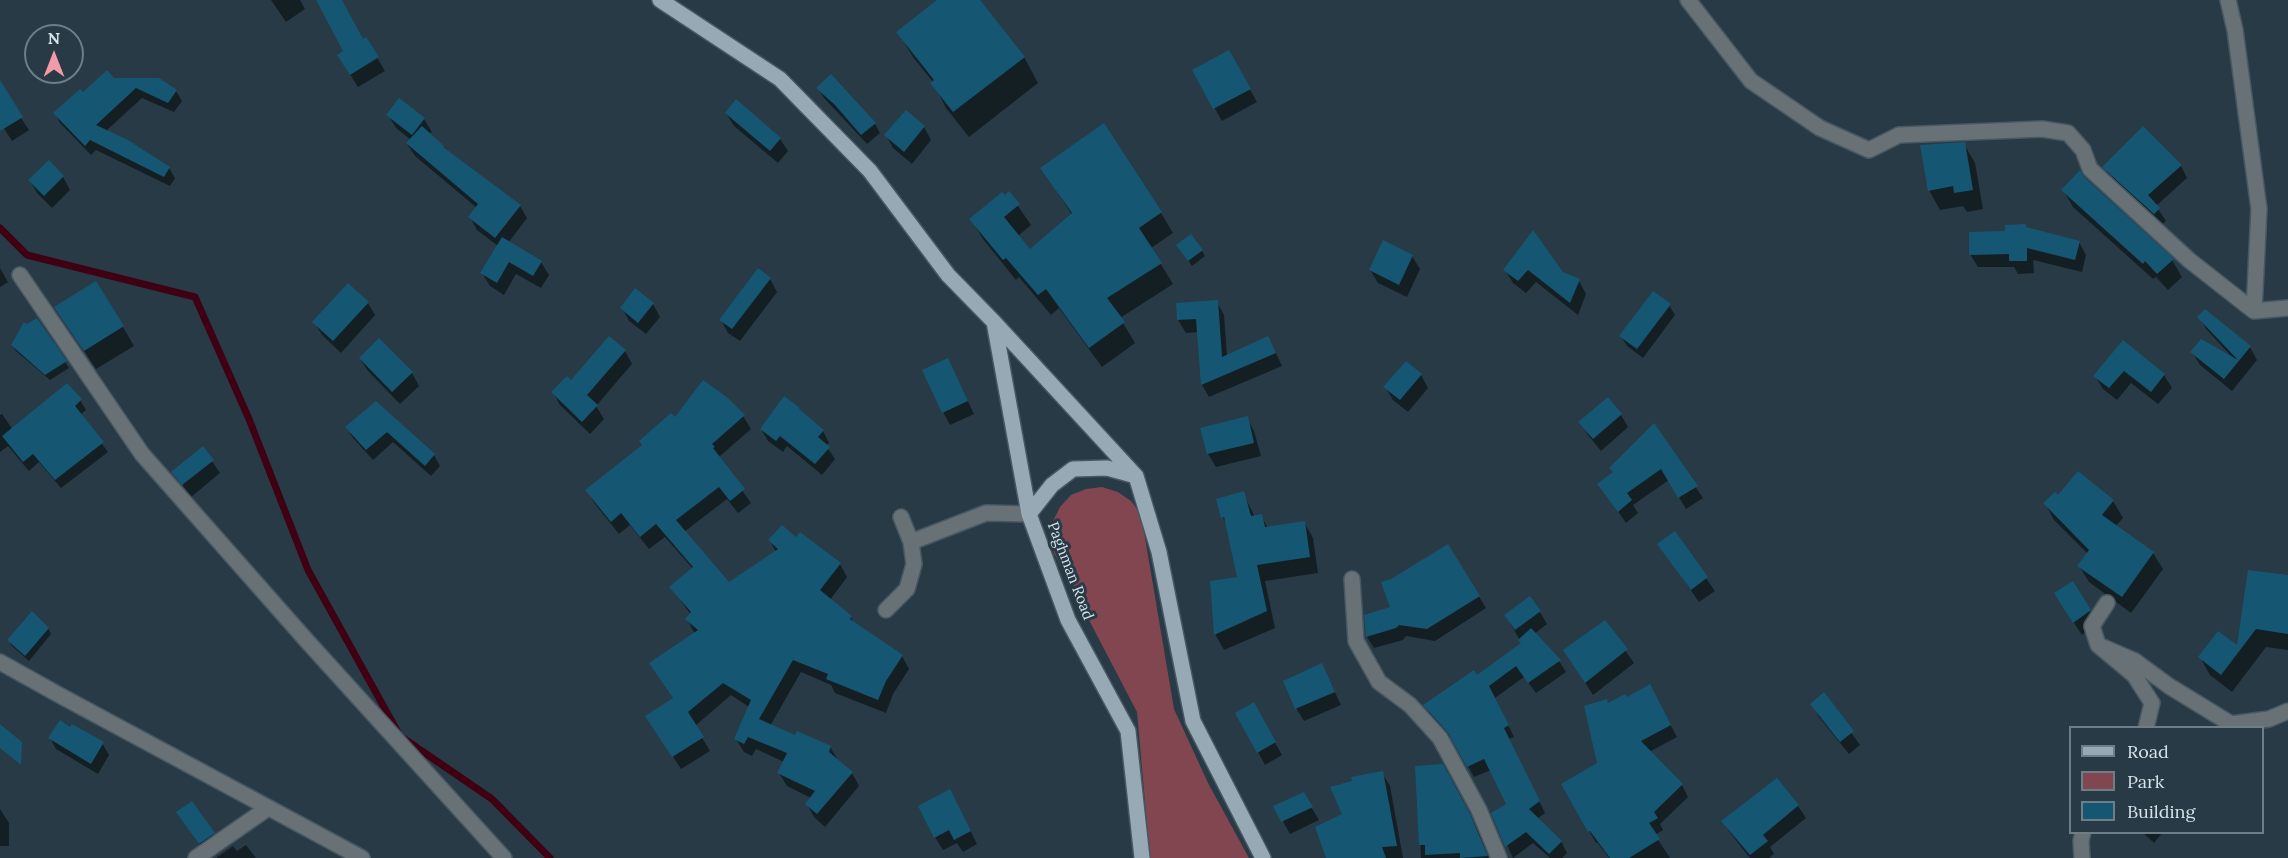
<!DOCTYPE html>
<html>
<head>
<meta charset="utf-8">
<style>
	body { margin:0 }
	#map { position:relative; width:2288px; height:858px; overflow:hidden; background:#273a45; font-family:Lora,serif }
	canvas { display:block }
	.legend { position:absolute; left:2069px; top:726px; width:195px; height:108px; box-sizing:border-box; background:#273a45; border:2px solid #6d7e87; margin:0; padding:8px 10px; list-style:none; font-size:18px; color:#d7e3ea }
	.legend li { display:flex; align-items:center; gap:12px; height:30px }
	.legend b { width:30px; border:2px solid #6d7e87 }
	.north { position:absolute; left:24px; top:24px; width:60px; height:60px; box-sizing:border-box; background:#273a45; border:2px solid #6d7e87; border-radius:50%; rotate:0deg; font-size:16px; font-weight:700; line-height:24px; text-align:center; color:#d7e3ea }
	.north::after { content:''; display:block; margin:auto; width:21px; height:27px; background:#f39aa8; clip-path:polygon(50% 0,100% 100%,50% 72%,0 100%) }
</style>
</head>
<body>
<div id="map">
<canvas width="2288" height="858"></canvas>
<ul class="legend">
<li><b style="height:8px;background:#96a9b4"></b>Road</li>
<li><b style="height:16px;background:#814650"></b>Park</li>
<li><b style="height:16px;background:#155773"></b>Building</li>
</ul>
<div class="north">N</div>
</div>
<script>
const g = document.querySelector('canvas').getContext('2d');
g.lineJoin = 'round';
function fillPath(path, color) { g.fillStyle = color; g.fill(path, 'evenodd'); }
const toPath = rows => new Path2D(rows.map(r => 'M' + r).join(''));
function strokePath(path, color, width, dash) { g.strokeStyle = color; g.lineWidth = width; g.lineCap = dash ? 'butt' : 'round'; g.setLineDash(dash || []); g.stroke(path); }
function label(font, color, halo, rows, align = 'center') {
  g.font = font + ' Lora,serif'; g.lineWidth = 6; g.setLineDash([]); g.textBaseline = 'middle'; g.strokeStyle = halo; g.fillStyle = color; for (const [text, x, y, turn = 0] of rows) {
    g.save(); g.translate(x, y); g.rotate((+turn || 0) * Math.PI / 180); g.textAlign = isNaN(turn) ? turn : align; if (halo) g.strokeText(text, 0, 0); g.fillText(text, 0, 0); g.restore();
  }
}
fillPath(toPath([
	[1102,487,1118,492,1131,501,1141,514,1174,709,1208,783,1249,858,1150,858,1137,712,1054,553,1051,537,1053,521,1060,507,1071,495,1086,489]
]), '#814650');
fillPath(toPath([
	[271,0,300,0,305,9,286,22],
	[317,0,341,0,362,41,366,39,385,71,358,87,346,68,345,52],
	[939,0,979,0,1024,57,1038,83,969,137,946,108,933,82,913,57,898,32],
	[1229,52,1257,102,1222,121,1194,71],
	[114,79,176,91,182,101,174,112,142,98,106,131,169,168,175,178,170,186,96,150,91,155,60,123,55,113,83,95],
	[818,88,875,124,880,133,867,144,824,98],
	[0,97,21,118,29,130,12,141,0,122],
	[906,112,924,127,931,140,912,164,893,148,886,135],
	[726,113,780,139,788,151,778,163,734,126],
	[388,115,424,119,432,132,429,134,446,151,520,206,527,218,508,243,541,262,549,275,541,288,516,274,504,295,490,286,482,273,498,246,477,230,470,217,477,208,415,156,407,144,411,140,396,128],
	[2143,128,2181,166,2187,178,2156,206,2166,221,2161,225,2111,179,2104,167],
	[1964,144,1975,163,1983,209,1967,212,1963,206,1940,210,1929,190],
	[49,163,63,177,70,190,52,208,37,193,30,181],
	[1042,168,1161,213,1173,233,1151,248,1173,284,1120,318,1135,343,1102,367,1059,308,1051,315,1019,277,1016,280,983,239,971,219,1009,193,1031,225,1018,236,1030,251,1072,215],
	[2083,178,2172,260,2182,277,2168,290,2156,277,2153,279,2073,207,2063,190],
	[2027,229,2079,242,2086,255,2082,272,2033,260,2034,273,2018,274,2014,267,1978,267,1970,254,2006,232],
	[1533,232,1562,274,1579,281,1586,294,1578,315,1536,282,1526,293,1513,283,1505,270],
	[1182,251,1202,251,1205,256,1192,266],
	[1412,256,1420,269,1407,297,1378,283,1370,270],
	[0,268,8,282,0,287],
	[770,279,777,292,740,341,728,333,721,320],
	[1217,302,1224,315,1227,356,1275,351,1282,366,1209,397,1202,385,1199,332,1186,333,1178,320,1177,304],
	[368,303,375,315,341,353,322,335,314,322],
	[653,304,660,317,646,334,629,321,622,308],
	[1669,305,1675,315,1643,358,1627,346,1621,336],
	[56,308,123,327,134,346,96,369],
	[2199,317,2250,347,2257,360,2232,391,2200,365,2192,352,2233,358,2207,330],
	[37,320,69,368,50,380,16,351,12,345],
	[2123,342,2164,375,2172,388,2158,404,2131,383,2117,400,2103,389,2095,376],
	[625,351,632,364,596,406,604,419,590,434,560,405,553,392],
	[360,359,412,373,419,386,400,404,368,371],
	[954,372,974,414,950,425,943,412],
	[1421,375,1428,388,1408,412,1393,400,1385,387],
	[80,400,86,410,80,415,108,452,61,488,39,462,29,471,8,446,0,452,0,415,2,414,13,430],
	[376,403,434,455,440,466,431,476,393,442,373,460,353,438,347,428],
	[799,409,802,414,823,431,829,443,826,446,835,459,822,475,787,446,783,452,768,441,761,429],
	[1621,415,1628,427,1601,451,1588,435,1580,422],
	[743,416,751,429,719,457,751,503,738,513,727,499,684,532,729,584,776,552,770,541,796,539,840,564,847,577,830,600,851,617,855,625,902,656,909,669,893,694,886,713,835,693,831,685,801,672,770,726,796,737,830,747,838,760,852,773,859,786,825,827,814,817,807,804,811,798,787,786,779,773,784,762,756,749,752,756,744,752,736,739,749,707,731,695,695,726,710,751,681,769,655,729,674,699,651,664,695,634,687,619,691,615,671,587,693,569,665,537,649,549,630,525,619,534,595,504,587,491,675,420],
	[1247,418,1254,431,1261,456,1216,467,1208,454,1202,429],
	[1654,425,1703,498,1686,509,1669,480,1633,505,1638,513,1626,523,1599,484,1614,473,1611,468],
	[212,461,220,473,191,497,173,472],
	[2079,473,2113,501,2123,518,2116,526,2153,553,2163,569,2131,613,2089,582,2079,566,2088,554,2054,520,2045,503,2059,497],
	[1243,493,1255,517,1261,516,1268,528,1304,522,1313,538,1318,573,1265,581,1275,628,1224,650,1215,634,1238,578,1227,526,1223,517],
	[1674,533,1715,591,1699,602,1659,544],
	[1448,546,1486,608,1435,641,1406,636,1403,640,1374,648,1367,637,1366,616,1392,608,1391,580],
	[2288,577,2288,650,2266,647,2232,692,2210,675,2200,657,2238,648],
	[2063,606,2090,610,2097,623,2082,635],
	[1540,612,1547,624,1534,634,1559,661,1566,672,1536,693,1524,677,1495,698,1514,737,1509,739,1545,813,1537,819,1561,841,1567,853,1562,858,1550,858,1533,843,1513,858,1493,814,1508,804,1491,770,1474,777,1456,744,1432,717,1425,705,1476,677,1522,644,1506,616],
	[1605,622,1634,663,1593,695,1565,651],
	[48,628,51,634,29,661,12,646,9,641],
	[1322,665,1341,705,1304,721,1296,708],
	[1824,695,1860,745,1849,754,1819,717,1812,704],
	[1656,698,1677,737,1649,752,1682,785,1688,797,1660,824,1663,830,1655,835,1670,858,1609,858,1597,842,1596,843,1563,784,1599,764,1608,705,1626,699],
	[1253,704,1282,755,1265,765,1237,713],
	[71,729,102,743,109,755,98,774,56,749,50,738],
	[1417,767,1450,779,1477,829,1489,858,1421,858],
	[1382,773,1390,786,1403,858,1328,858,1344,815],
	[1303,794,1319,820,1290,834,1275,807],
	[957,804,977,844,963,852,957,843,943,850,935,837],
	[1798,806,1806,818,1770,847,1774,854,1769,858,1750,858,1731,834,1723,822],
	[0,809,9,823,9,846,0,846],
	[178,813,213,834,221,847,207,856],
	[2142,832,2163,832,2154,843],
	[246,845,256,858,216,858,233,846,237,851]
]), '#0007');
strokePath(toPath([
	[0,228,27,255,195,297,249,419,308,570,400,736,492,799,550,858]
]), '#400013', 7);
fillPath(toPath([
	[316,0,342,0,363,39,366,37,379,57,350,75,337,55,343,51],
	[937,0,980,0,1025,57,953,112,930,83,934,80,896,32],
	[1229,50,1251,89,1213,109,1192,70],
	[107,70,114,78,159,78,177,90,168,103,136,88,96,125,128,140,170,167,164,177,90,140,85,146,53,113,80,89,83,92],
	[831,74,876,123,861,135,835,105,816,88],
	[0,80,23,117,0,131],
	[399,98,425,118,412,135,386,115],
	[736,99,781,138,770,151,725,113],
	[906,110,925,126,904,152,884,135],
	[1104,123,1162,212,1139,228,1162,263,1107,298,1125,322,1089,348,1046,289,1038,295,1006,258,1003,260,969,219,1002,192,1005,195,1009,191,1020,204,1004,217,1030,249,1072,213,1040,168],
	[422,126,444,146,443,147,521,205,495,238,468,217,478,204,406,143],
	[2143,126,2182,165,2148,195,2160,208,2154,214,2102,167],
	[1965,142,1973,190,1954,193,1953,186,1928,191,1920,145],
	[49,160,64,176,44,196,28,180],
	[2080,170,2083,176,2174,259,2157,274,2145,261,2143,264,2061,190],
	[2026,224,2026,227,2080,241,2075,260,2027,248,2027,261,2009,261,2009,254,1969,255,1969,232,2005,231,2005,225],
	[1533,230,1563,272,1580,279,1570,303,1528,270,1518,281,1503,270],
	[1191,234,1203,250,1188,261,1176,245],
	[502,237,542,261,533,276,509,262,497,283,480,273],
	[1383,240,1413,255,1399,285,1369,270],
	[758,268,771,278,732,329,719,320],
	[96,281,124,326,84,351,54,307],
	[348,283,369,302,333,341,312,322],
	[635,288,654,303,638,323,620,308],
	[1653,291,1671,304,1637,349,1619,336],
	[1218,300,1222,357,1268,336,1276,353,1201,385,1196,319,1177,320,1176,303],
	[2205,309,2251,346,2224,379,2190,352,2201,339,2238,360,2197,317],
	[37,318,67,361,45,375,11,345,24,322,27,324],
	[609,336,626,350,587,395,598,405,582,422,551,392,567,376,571,380],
	[379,338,413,372,392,392,359,358],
	[2123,340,2165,374,2151,392,2124,371,2109,388,2093,376],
	[948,358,968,401,942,413,922,370],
	[1406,361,1422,374,1400,400,1383,387],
	[703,380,728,398,745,415,712,444,715,447,713,448,745,489,730,501,719,487,676,520,729,582,778,549,768,540,782,525,796,537,800,532,841,563,820,590,852,616,850,619,903,655,886,681,878,700,826,679,828,674,793,660,759,719,795,735,797,731,831,746,829,752,853,772,817,814,805,804,815,791,777,773,787,753,748,737,744,744,734,739,751,700,723,683,688,712,704,737,672,757,645,716,673,698,649,663,698,630,685,619,691,612,669,587,693,567,656,524,640,537,621,513,611,522,585,490,642,445,639,441,671,413,675,417],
	[67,383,82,399,75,406,104,442,55,480,33,454,23,462,2,436],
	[784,396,800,408,799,409,824,430,818,437,830,447,815,464,780,436,776,441,760,429],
	[1608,397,1622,414,1593,439,1578,422],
	[376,401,435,454,425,466,387,432,366,450,345,427],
	[1248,416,1254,443,1207,454,1200,428],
	[1654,423,1698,486,1678,498,1661,469,1627,493,1632,500,1618,512,1597,484,1613,472,1609,468],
	[203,446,214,460,182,485,171,472],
	[2078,471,2114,500,2102,515,2154,552,2122,597,2077,566,2089,550,2043,503,2055,492,2058,495],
	[1244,491,1251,516,1262,514,1265,527,1305,521,1310,557,1257,565,1267,611,1214,635,1210,581,1237,577,1224,517,1221,518,1216,499],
	[1675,531,1708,577,1691,590,1657,544],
	[1448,544,1480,596,1427,629,1399,625,1396,628,1366,637,1364,615,1390,607,1381,582,1391,579],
	[2248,570,2288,575,2288,634,2256,629,2221,675,2198,657,2218,631,2237,645],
	[2073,581,2091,610,2073,623,2054,593],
	[1530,596,1541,611,1515,630,1504,615],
	[32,611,49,628,25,656,7,640],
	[1605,620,1628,649,1585,683,1563,650],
	[1531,628,1561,660,1528,683,1516,666,1489,686,1509,725,1504,728,1540,801,1529,809,1562,841,1549,854,1526,832,1505,847,1491,813,1506,804,1484,759,1467,767,1448,733,1423,705,1474,670,1477,675,1521,643,1518,640],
	[1322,663,1335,692,1295,709,1283,681],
	[1650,684,1671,725,1641,741,1683,784,1654,812,1658,818,1649,823,1660,839,1629,858,1610,858,1590,831,1588,832,1561,784,1597,763,1584,706,1607,699,1608,703,1625,694,1627,697],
	[1824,692,1854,731,1840,742,1810,704],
	[1254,702,1276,742,1257,753,1235,713],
	[60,720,70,727,72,724,104,742,91,764,48,738],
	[0,724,22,742,21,765,0,748],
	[1443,764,1470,814,1488,856,1460,858,1460,853,1425,855,1425,845,1419,845,1415,766],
	[1383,771,1397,846,1382,847,1386,858,1326,858,1315,827,1342,814,1330,787,1352,781,1351,777],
	[1777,778,1799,805,1763,835,1768,841,1750,855,1721,821],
	[950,789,971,831,954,840,949,830,934,838,918,806],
	[1304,792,1313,807,1281,822,1273,806],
	[192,801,215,833,199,844,176,812]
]), '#155773');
const minor = toPath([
	[1688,0,1751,81,1820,128,1869,150,1899,135,2042,129,2068,133,2083,150,2090,169,2189,260,2254,311,2288,308],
	[2228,0,2235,30,2259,209,2254,311],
	[20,275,142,454,307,641,504,858],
	[911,542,986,513,1029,514],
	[1352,579,1356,641,1379,682,1410,705,1440,738,1479,810,1499,858],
	[2107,603,2092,626,2098,645,2134,675,2152,703,2146,728],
	[886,610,907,589,914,564,911,542,901,517],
	[2098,645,2135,661,2169,686,2231,724,2269,719,2288,711],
	[0,662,61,696,362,858],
	[196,858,268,808],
	[2082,858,2081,841,2083,832]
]);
const major = toPath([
	[660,0,780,79,870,171,948,275,994,322,1136,476,1159,552,1193,721,1263,858],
	[994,322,1029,514,1068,620,1128,731,1142,858],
	[1029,514,1052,485,1073,469,1107,468,1136,476]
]);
strokePath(minor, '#475863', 18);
strokePath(major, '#475863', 18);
strokePath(minor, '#687176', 15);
strokePath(major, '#96a9b4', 15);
label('15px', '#d7e3ea', '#273a45', [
	["Paghman Road",1070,571,69]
]);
</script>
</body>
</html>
